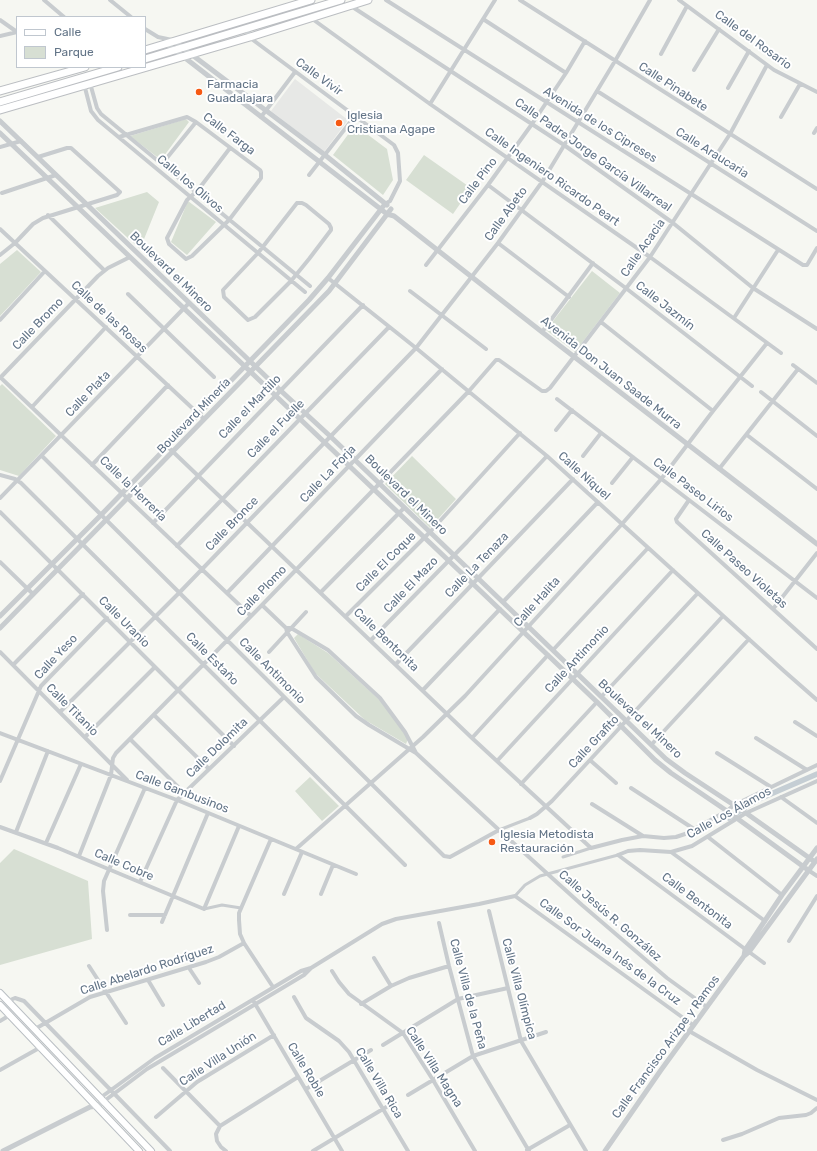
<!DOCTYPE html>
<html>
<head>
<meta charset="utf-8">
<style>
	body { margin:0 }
	#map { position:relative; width:817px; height:1151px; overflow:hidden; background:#f6f7f2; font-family:Rubik,sans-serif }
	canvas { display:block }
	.legend { position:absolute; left:16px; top:16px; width:130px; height:52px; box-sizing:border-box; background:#fff; border:1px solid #c0c7cf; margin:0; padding:5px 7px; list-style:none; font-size:12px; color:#627487 }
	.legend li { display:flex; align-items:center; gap:8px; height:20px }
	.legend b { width:20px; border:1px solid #c0c7cf }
</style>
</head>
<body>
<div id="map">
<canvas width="817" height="1151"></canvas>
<ul class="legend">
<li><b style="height:5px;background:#fff"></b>Calle</li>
<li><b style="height:11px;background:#d7dfd3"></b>Parque</li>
</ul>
</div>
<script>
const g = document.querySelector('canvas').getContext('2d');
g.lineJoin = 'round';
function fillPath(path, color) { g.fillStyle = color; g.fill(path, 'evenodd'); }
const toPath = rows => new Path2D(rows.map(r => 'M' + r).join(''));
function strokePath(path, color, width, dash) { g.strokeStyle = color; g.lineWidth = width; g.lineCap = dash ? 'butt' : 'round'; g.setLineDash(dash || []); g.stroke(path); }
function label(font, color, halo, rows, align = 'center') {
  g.font = font + ' Rubik,sans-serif'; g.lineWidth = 4; g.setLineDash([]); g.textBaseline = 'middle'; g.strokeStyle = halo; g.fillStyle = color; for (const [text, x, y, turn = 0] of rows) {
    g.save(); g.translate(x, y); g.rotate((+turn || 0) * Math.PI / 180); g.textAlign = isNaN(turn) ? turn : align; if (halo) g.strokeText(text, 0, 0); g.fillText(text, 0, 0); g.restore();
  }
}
fillPath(toPath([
	[295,79,348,120,324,152,271,111]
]), '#e7e8e6');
fillPath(toPath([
	[186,119,189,122,161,160,130,136],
	[355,125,387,149,393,180,383,195,333,155],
	[424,155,471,188,453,214,406,180],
	[147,192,159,202,140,249,95,208],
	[188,201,216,222,187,255,171,242],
	[17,250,41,272,0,316,0,264],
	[592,271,620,293,575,352,546,330],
	[2,384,56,436,19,476,0,470,0,386],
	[412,456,456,499,430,528,385,484],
	[298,634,328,653,384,704,408,739,406,744,365,720,315,673,294,638],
	[310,777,339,806,322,821,295,791],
	[14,849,88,881,92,939,0,965,0,863]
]), '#d7dfd3');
strokePath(toPath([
	[729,818,757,800,817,774]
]), '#c5ced4', 5.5);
const secondary = toPath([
	[0,993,151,1151],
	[0,1005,139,1151]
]);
const primary = toPath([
	[145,50,311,0],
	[145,59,341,0],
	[0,91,85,67],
	[0,102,118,67],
	[0,110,250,37,368,0]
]);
strokePath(secondary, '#babfc4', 8);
strokePath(primary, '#bbbec2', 9);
strokePath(toPath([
	[499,830,530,818],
	[563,857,591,848],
	[515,896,525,885,540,876,618,855],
	[204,909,222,905,241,908]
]), '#c8cccf', 3);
strokePath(toPath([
	[44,0,64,17],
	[110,0,131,17],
	[386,0,803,265,807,265,817,248],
	[520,0,817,189],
	[679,0,774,70,817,92],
	[351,6,564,145,673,223,753,288,817,329],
	[311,18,430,104,650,257,781,353],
	[483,19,566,73],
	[0,20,17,32],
	[145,29,158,37,172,40],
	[246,29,253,40,394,145,398,153,400,181,390,201,385,204],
	[0,36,17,32],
	[661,54,687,6],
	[694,70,719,29],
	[90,83,97,108,101,114,310,286],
	[84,84,91,111,98,120,305,292],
	[728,88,749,51],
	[597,91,817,231],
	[430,104,495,0],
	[261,117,295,72],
	[781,117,800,84],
	[814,133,817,128],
	[119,137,187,117,196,122,260,170,261,172,261,178,229,220,192,256,186,259,169,244,167,238,187,200,198,190,230,148],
	[0,147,21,141],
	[162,164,196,122],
	[309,175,355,116],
	[488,185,627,289,752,386],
	[2,193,56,175],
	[297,203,302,203,306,205,329,224,331,228,331,230,309,259,291,281,255,317,248,320,224,297,223,290,258,253,297,203],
	[48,215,104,270],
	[0,229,204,419],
	[498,243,569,297],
	[0,255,15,243,33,224,43,218,117,195,120,192,71,148,67,148,38,157],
	[426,265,488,185,532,124,566,73,585,41],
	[328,278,416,348,547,456,784,671,817,700],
	[410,291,486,349],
	[128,294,214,377],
	[734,318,778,250],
	[0,320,45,271],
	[601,322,713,411],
	[542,332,593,263],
	[793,365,817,383],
	[0,377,251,616],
	[0,378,98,276,108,268,130,257],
	[761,392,817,436],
	[557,399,817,598],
	[32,407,106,327],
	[556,430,572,410],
	[747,435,817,489],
	[167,446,472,738,591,848,622,840,643,836,664,838,676,837,685,834,727,811,734,805,817,765],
	[42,456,444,856,450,857,499,830],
	[583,456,601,433],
	[92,465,168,385],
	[719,469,798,369],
	[0,475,15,479,21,483,405,865],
	[612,483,633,457],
	[0,498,189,303],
	[689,500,676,519,677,522,817,649],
	[0,512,234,746],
	[153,523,363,305],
	[177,546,389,327],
	[0,562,33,594],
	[321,592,404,508],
	[227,593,442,369],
	[503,602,598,502],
	[262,605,286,628,287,632,316,677,356,716,369,725,416,753,499,830,582,905,667,978,707,1007],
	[773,609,817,553],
	[346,616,430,532,520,433],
	[286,628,291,628,328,650,380,698,405,732,416,753],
	[371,640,467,542,547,456],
	[553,650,648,548],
	[0,652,127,780],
	[269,652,306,612],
	[396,664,573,479],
	[13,665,83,594],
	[423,690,500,609],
	[602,696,698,593],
	[60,712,179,593,416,348,498,243,542,182,615,61,650,0],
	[154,715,209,769],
	[795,722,817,736],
	[0,733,177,800,356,874],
	[85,737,155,667],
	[472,738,548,655],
	[756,738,807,770],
	[130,739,184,793],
	[652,744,749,639],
	[717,753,771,787],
	[497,761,673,570],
	[591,761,616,783],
	[0,781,41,686,107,618],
	[521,784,597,702],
	[631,788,694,829],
	[781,797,817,823],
	[592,804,643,836],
	[530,818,537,814,552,801,723,616],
	[0,827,58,848,204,909,239,826],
	[16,832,48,751],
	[708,837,782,895],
	[271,839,239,913,239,920,240,934,244,943,273,987],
	[46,843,81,764],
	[296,849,423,737,465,696,622,524,662,478,713,411,767,343],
	[671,852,765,921],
	[618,855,628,851,640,850,671,852,692,846,746,813,817,781],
	[618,855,764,963],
	[79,856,111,775,113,758,116,753,262,605,469,391,496,360,499,360,542,391,546,391,550,388,650,257,730,134,767,65],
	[808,870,817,876],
	[140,882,177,800,284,697],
	[284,894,302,852],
	[321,894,333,865],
	[489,911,521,1041,586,1151],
	[130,915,165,915],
	[162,922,208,813],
	[439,923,449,966,473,1056,529,1151],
	[107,930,103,891,104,881,145,788],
	[789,941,817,896],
	[374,958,391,986],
	[89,966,126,1023],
	[189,968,199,983],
	[332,971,339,982,349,994,403,1033,433,1080,475,1151],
	[148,980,163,1005],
	[294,997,306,1018,339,1041,349,1052,408,1151],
	[8,1001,15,998,24,1001,170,1151],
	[254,1002,342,1151],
	[361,1004,391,986,409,978,449,966],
	[0,1021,10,1015],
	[35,1029,90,997,206,962,219,957,244,943],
	[689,1031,757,1070,817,1100],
	[383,1045,458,999,508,988],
	[163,1068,220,1126],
	[0,1070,41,1047],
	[306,1089,371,1050],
	[408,1095,473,1056,546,1032],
	[100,1098,155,1058,301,971,311,968],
	[103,1102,147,1069,304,975,311,968,382,924,396,919,479,904,515,896,693,1025],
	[156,1117,197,1082,274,1035],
	[723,1140,742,1134,779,1118,806,1115,811,1113,817,1108],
	[527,1150,570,1125],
	[226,1151,221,1147,217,1141,216,1134,220,1126,298,1077],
	[313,1151,393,1103]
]), '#c8cccf', 4);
strokePath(toPath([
	[175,42,325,155,387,205],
	[167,44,387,214,394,216,542,332,817,544],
	[0,121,280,390,330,436,666,759,685,773,746,813,815,862],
	[0,133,597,702,655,760,671,773,727,811,808,870],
	[0,616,101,515,309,300,328,278,385,204],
	[0,628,106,520,329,291,391,209],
	[744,956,745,950,752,940,782,895,817,848],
	[3,1151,90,1107,97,1106,103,1102],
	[605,1151,661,1070,744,956,749,952,817,859]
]), '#c8cccf', 5);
strokePath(secondary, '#fff', 6);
strokePath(primary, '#fff', 7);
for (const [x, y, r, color] of [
	[199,92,4,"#f65913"],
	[339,123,4,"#f65913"],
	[492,842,4,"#f65913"]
]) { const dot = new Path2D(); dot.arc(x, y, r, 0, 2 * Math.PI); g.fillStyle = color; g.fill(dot); strokePath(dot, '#fff', 1.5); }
label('12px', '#627487', '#fff', [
	["Calle del Rosario",753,40,36],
	["Calle Vivir",319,77,36],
	["Calle Pinabete",673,87,33],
	["Avenida de los Cipreses",600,125,32],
	["Calle Farga",229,134,37],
	["Calle Araucaria",712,153,32],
	["Calle Padre Jorge García Villarreal",593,155,35],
	["Calle Ingeniero Ricardo Peart",552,177,35],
	["Calle Pino",478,181,-53],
	["Calle los Olivos",190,184,40],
	["Calle Abeto",506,214,-54],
	["Calle Acacia",643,248,-55],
	["Boulevard el Minero",171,272,44],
	["Calle Jazmín",665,306,38],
	["Calle de las Rosas",109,317,43],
	["Calle Bromo",38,324,-46],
	["Avenida Don Juan Saade Murra",611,373,38],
	["Calle Plata",88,394,-46],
	["Calle el Martillo",250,407,-46],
	["Boulevard Minería",194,416,-46],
	["Calle el Fuelle",276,429,-46],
	["Calle La Forja",328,474,-46],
	["Calle Níquel",584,476,42],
	["Calle la Herrería",133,489,44],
	["Calle Paseo Lirios",693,490,37],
	["Boulevard el Minero",406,495,44],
	["Calle Bronce",232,524,-46],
	["Calle El Coque",386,562,-45],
	["Calle La Tenaza",477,565,-46],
	["Calle Paseo Violetas",744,569,42],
	["Calle El Mazo",411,585,-46],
	["Calle Plomo",262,591,-46],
	["Calle Halita",537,602,-48],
	["Calle Uranio",124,622,45],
	["Calle Bentonita",386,640,44],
	["Calle Yeso",56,657,-47],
	["Calle Estaño",212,659,45],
	["Calle Antimonio",577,659,-47],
	["Calle Antimonio",272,671,45],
	["Calle Titanio",72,710,45],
	["Boulevard el Minero",640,719,43],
	["Calle Grafito",594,742,-47],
	["Calle Dolomita",217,748,-44],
	["Calle Gambusinos",182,792,21],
	["Calle Los Álamos",729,813,-29],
	["Calle Cobre",124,865,23],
	["Calle Bentonita",697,901,37],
	["Calle Jesús R. González",610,916,41],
	["Calle Sor Juana Inés de la Cruz",610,952,36],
	["Calle Abelardo Rodríguez",147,970,-18],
	["Calle Villa Olímpica",519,989,75],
	["Calle Villa de la Peña",468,994,75],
	["Calle Libertad",192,1024,-31],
	["Calle Francisco Arizpe y Ramos",666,1047,-54],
	["Calle Villa Unión",218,1059,-33],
	["Calle Villa Magna",434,1067,57],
	["Calle Roble",306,1070,59],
	["Calle Villa Rica",379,1083,59]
]);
label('12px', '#627487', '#fff', [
	["Farmacia",207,85],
	["Guadalajara",207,99],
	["Iglesia",347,116],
	["Cristiana Agape",347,130],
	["Iglesia Metodista",500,835],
	["Restauración",500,849]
], 'left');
</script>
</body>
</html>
